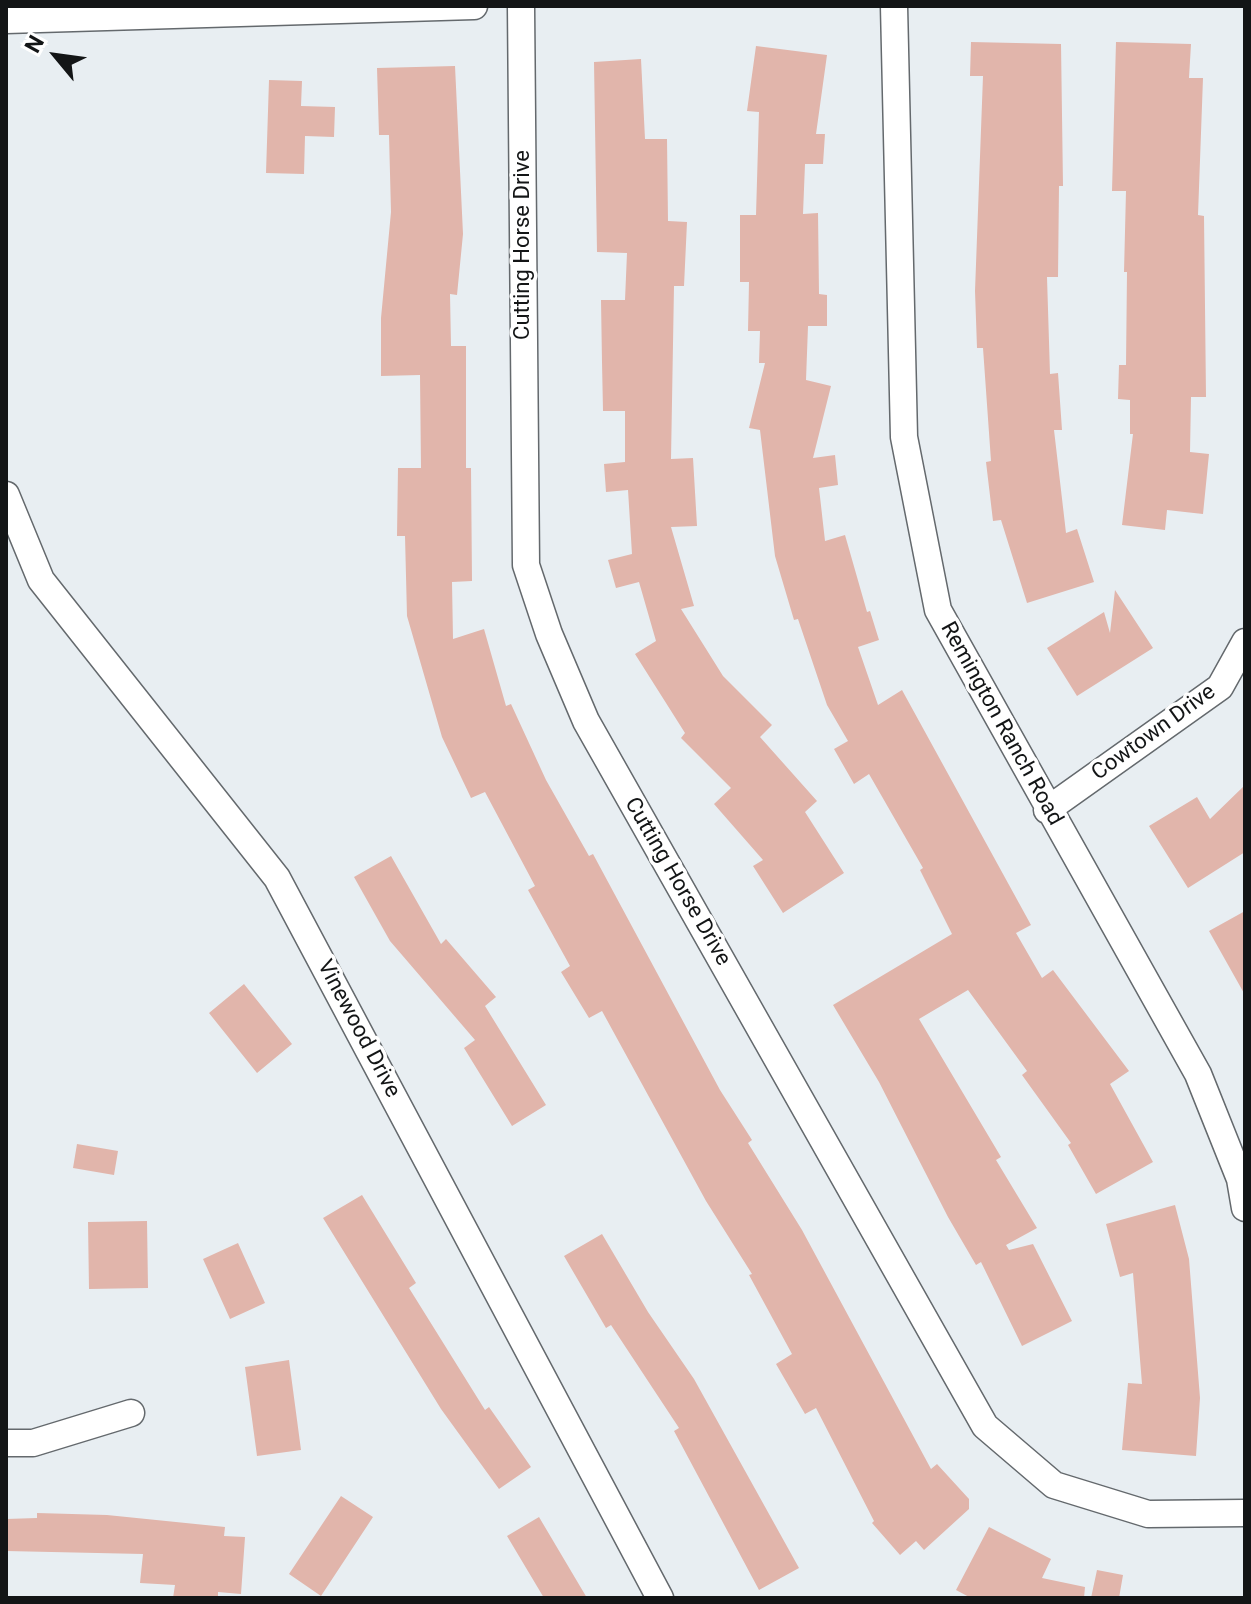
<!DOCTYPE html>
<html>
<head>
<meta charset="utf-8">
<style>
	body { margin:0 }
	#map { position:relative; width:1251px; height:1604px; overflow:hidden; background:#e8eef2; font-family:Roboto,sans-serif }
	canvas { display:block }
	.frame { position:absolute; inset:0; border:8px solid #131516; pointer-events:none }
	.north { position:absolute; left:16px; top:16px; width:80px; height:80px; -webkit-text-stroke:6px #fff; paint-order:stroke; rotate:299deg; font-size:22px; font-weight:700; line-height:32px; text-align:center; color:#131516 }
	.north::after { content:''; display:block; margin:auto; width:28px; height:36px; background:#131516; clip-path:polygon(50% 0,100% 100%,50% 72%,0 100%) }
</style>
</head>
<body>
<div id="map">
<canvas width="1251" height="1604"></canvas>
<div class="frame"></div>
<div class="north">N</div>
</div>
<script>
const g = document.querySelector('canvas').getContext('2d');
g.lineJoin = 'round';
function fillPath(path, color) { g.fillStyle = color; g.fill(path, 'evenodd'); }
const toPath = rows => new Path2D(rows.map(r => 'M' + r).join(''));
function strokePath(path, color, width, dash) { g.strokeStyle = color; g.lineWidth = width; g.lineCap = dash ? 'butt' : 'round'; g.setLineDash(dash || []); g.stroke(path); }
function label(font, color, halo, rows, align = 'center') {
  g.font = font + ' Roboto,sans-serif'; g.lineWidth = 7; g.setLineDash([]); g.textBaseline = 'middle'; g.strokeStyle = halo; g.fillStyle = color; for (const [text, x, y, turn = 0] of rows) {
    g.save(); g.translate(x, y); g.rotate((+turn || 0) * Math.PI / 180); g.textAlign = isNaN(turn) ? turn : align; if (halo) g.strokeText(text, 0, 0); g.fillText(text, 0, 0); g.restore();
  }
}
fillPath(toPath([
	[971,42,1061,44,1063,186,1059,186,1058,277,1047,277,1050,374,1058,373,1062,430,1054,430,1066,533,1077,529,1094,582,1027,603,1001,520,993,521,986,462,991,461,983,348,977,348,975,291,983,76,970,76],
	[1116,42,1191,44,1189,78,1203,78,1198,215,1204,216,1206,397,1191,397,1190,452,1209,454,1203,514,1167,510,1165,530,1122,525,1133,434,1130,434,1130,400,1118,399,1119,365,1126,365,1127,272,1124,272,1126,191,1112,191],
	[756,46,827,55,816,134,825,134,823,164,805,164,803,214,818,213,819,294,827,295,827,326,808,326,806,380,831,386,813,458,835,455,838,485,819,488,825,541,845,535,867,612,870,611,879,640,858,647,878,705,902,690,1031,925,1016,933,1042,978,1053,970,1129,1071,1110,1084,1153,1162,1096,1194,1068,1145,1071,1143,1022,1075,1027,1071,968,990,919,1019,1001,1157,996,1160,1037,1228,1006,1245,1009,1250,1033,1244,1072,1321,1022,1346,981,1262,976,1265,948,1217,879,1082,833,1005,952,934,920,870,923,868,869,774,854,784,834,749,848,741,827,705,798,619,794,620,775,556,760,430,749,428,765,363,759,363,760,331,748,331,749,282,740,282,740,215,756,215,759,112,747,111],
	[641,59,645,139,667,139,668,221,687,222,684,286,674,286,671,459,693,458,697,526,671,527,694,606,681,609,723,676,772,725,760,737,817,801,805,812,844,873,783,913,753,866,763,860,714,804,731,788,681,738,685,733,635,654,656,641,639,582,616,588,608,560,632,554,628,490,606,492,604,464,625,462,625,411,603,411,602,362,601,300,625,300,627,253,597,252,594,62],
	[455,66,463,234,457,295,450,294,451,346,466,346,466,468,471,468,472,581,452,582,453,639,484,629,506,706,511,704,546,780,589,856,593,854,720,1090,752,1140,748,1143,802,1230,931,1469,937,1464,969,1499,969,1509,924,1550,916,1541,900,1555,872,1523,874,1521,816,1408,805,1414,776,1364,792,1354,749,1275,752,1274,706,1201,602,1011,589,1018,561,972,570,966,528,890,535,886,485,792,471,798,442,737,407,616,405,536,397,536,398,468,421,468,420,375,381,376,381,318,391,212,389,135,379,135,377,68],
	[269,80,302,81,301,106,335,107,334,137,305,136,304,174,266,173],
	[1115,590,1153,648,1077,696,1047,648,1104,612,1110,633],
	[1245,785,1245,852,1188,888,1149,826,1197,797,1210,819],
	[391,856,441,944,446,939,496,997,485,1006,546,1105,512,1126,464,1048,475,1040,390,941,354,877],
	[1245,911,1245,995,1209,931],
	[244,984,292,1044,257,1073,209,1013],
	[77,1144,118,1151,114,1175,73,1168],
	[362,1195,416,1283,409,1288,485,1410,489,1407,531,1467,499,1489,441,1409,323,1218],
	[1175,1205,1189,1259,1200,1398,1196,1456,1122,1450,1128,1383,1142,1384,1133,1273,1120,1277,1106,1224],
	[147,1221,148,1288,89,1289,88,1222],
	[602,1234,648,1312,694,1379,799,1568,759,1590,674,1431,679,1428,611,1325,606,1328,564,1256],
	[238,1243,265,1303,230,1319,203,1259],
	[289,1360,301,1450,257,1456,245,1367],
	[341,1496,373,1517,321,1596,289,1574],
	[37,1513,107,1515,225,1527,224,1536,245,1537,241,1594,218,1592,218,1598,173,1598,175,1585,140,1583,143,1554,6,1551,6,1519,37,1518],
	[539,1517,587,1598,544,1598,507,1536],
	[989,1527,1051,1559,1042,1578,1085,1587,1084,1598,971,1598,956,1590],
	[1097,1570,1123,1575,1119,1598,1091,1598]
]), '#e1b5ab');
const minor = toPath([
	[521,6,526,565,549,634,586,721,985,1426,1054,1485,1148,1514,1245,1513],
	[894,6,904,437,938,610,1198,1074,1240,1179,1245,1208],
	[6,20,474,6],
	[6,495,41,580,277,878,660,1598],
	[1047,810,1220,687,1245,642],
	[6,1443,33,1443,131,1413]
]);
strokePath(minor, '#64696d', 29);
strokePath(minor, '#fff', 26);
label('22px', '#131516', '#fff', [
	["Cutting Horse Drive",523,245,-90],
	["Remington Ranch Road",1001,724,61],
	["Cowtown Drive",1154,733,-36],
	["Cutting Horse Drive",677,882,60],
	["Vinewood Drive",358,1029,62]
]);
</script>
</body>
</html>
